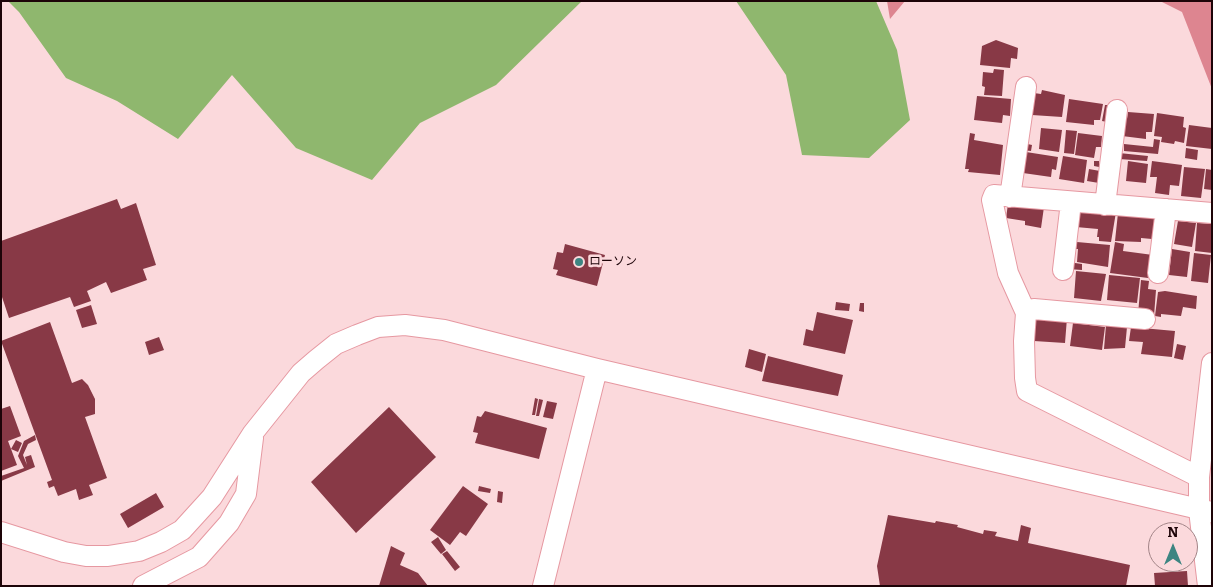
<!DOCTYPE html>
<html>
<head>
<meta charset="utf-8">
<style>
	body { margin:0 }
	#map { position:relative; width:1213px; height:587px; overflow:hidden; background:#fbd9dc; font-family:Bitter,serif }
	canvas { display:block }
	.frame { position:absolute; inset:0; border:2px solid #1d0408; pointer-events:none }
	.north { position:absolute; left:1148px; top:522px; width:50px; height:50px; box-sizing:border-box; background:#fbd9dc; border:1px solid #a28487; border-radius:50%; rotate:0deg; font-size:14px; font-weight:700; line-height:20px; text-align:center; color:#1d0408 }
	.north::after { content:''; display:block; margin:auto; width:18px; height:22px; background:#3d8582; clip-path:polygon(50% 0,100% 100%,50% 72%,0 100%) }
</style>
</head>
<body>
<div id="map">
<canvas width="1213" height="587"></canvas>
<div class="frame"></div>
<div class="north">N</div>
</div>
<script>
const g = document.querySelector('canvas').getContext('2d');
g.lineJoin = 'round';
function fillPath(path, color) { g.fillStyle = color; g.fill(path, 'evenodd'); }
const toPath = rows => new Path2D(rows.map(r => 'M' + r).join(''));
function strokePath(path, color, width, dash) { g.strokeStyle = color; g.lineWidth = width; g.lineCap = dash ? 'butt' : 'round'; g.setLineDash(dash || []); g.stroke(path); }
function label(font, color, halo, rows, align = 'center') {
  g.font = font + ' Bitter,"Noto Sans JP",serif'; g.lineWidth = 5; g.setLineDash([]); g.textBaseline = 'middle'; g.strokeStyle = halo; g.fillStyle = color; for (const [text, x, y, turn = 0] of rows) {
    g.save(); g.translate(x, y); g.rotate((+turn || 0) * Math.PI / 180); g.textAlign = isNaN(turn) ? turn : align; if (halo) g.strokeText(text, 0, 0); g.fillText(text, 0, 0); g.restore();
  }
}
fillPath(toPath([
	[887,1,905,1,890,19],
	[1160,1,1212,1,1212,89,1182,12]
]), '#dd8590');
fillPath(toPath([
	[8,1,582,1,496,85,420,123,372,180,296,148,232,75,178,139,117,101,66,78,19,12],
	[736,1,876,1,897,50,910,120,869,158,802,155,786,75]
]), '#8fb76e');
fillPath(toPath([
	[996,40,1018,48,1017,59,1011,58,1010,68,980,65,982,46],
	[994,69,1004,70,1002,96,984,95,985,87,982,86,983,72,993,73],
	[1042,90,1065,95,1062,117,1032,115,1034,93,1041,94],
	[977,96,1011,99,1010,116,1003,115,1002,123,974,120],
	[1069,99,1103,104,1100,120,1094,120,1094,125,1066,122],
	[1105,105,1109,105,1107,122,1102,121],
	[1128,112,1154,114,1152,132,1146,132,1146,139,1122,136,1124,118,1127,119],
	[1157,113,1184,117,1183,127,1186,128,1184,143,1175,141,1174,144,1161,142,1162,137,1154,136],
	[1189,125,1212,128,1212,149,1186,146],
	[1041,128,1062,130,1059,152,1039,149],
	[1066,130,1077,131,1074,154,1064,153],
	[970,133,975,134,974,140,1003,145,1000,175,968,172,969,169,965,169],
	[1078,133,1102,136,1101,147,1096,147,1094,158,1075,155],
	[1154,139,1160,140,1158,154,1124,151,1124,144,1153,147],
	[1023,143,1032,145,1031,151,1022,150],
	[1186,148,1198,150,1197,160,1185,158],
	[1026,152,1058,157,1056,170,1052,169,1051,177,1023,173],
	[1119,153,1148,156,1147,161,1119,159],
	[1063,156,1087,160,1084,183,1059,179],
	[1094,161,1099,161,1099,167,1094,166],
	[1128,161,1148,164,1146,183,1126,181],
	[1152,161,1182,165,1179,186,1170,185,1169,195,1155,193,1157,177,1150,177],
	[1184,167,1205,169,1201,198,1181,196],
	[1089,169,1100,171,1099,183,1087,181],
	[1206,169,1212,170,1212,190,1204,189],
	[1009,197,1044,207,1041,228,1025,225,1025,221,1006,218],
	[117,199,121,209,136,203,156,265,143,269,147,280,111,293,106,282,87,291,91,301,74,307,70,297,9,318,1,294,1,241],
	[1080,208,1116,212,1111,242,1099,241,1099,237,1097,237,1098,229,1076,227],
	[1118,213,1155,217,1155,235,1152,234,1152,239,1141,238,1141,242,1115,241],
	[1178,221,1196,223,1192,247,1174,244],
	[1197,223,1212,224,1212,253,1195,251],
	[1077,242,1110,245,1108,267,1077,262,1078,249,1076,249],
	[1115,242,1124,244,1123,251,1153,255,1150,261,1148,278,1110,273],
	[565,244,605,255,597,286,556,275,558,270,553,269,557,252,563,253],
	[1172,249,1190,252,1187,277,1169,275],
	[1194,253,1211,255,1208,283,1191,281],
	[1068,262,1082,264,1082,270,1068,269],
	[1076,271,1106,274,1101,301,1074,298],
	[1109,275,1140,278,1137,303,1107,300],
	[1141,280,1149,281,1148,289,1156,290,1154,316,1138,314],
	[1165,291,1197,296,1196,309,1183,307,1181,316,1161,314,1161,317,1155,316,1158,292],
	[836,302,850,304,849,311,835,310],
	[860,303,864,303,864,312,859,311],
	[91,305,97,324,82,328,76,310],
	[817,312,853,320,845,354,803,345,806,329,813,331],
	[1036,316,1067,318,1065,343,1034,341],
	[50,322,72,383,82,379,88,385,95,399,95,414,85,417,107,478,89,485,93,495,79,500,76,489,58,496,54,486,49,488,47,482,52,480,1,341],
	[1073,323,1105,327,1102,350,1070,346],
	[1106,325,1127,327,1125,348,1104,349],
	[1131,327,1175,331,1172,357,1141,354,1143,342,1129,341],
	[159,337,164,350,149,355,145,342],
	[1177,344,1186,346,1183,360,1174,358],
	[749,349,766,354,762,372,745,367],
	[768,356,843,375,838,396,762,381],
	[535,398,538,399,535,415,532,415],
	[539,399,543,400,539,416,536,416],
	[547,401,557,403,553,419,543,417],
	[10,406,21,436,8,441,17,465,1,471,1,409],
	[389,407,436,457,356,533,311,482],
	[485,411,547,428,539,459,475,443,478,433,473,432,477,416,481,417],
	[35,435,36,440,28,444,23,455,27,465,25,457,31,455,35,467,1,481,1,476,24,468,18,456,24,441],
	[16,440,22,443,18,452,11,449],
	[463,486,488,504,466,536,460,532,450,545,430,530],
	[479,486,491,489,490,493,478,491],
	[498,491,503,492,502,503,497,502],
	[156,493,164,507,128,528,120,514],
	[888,515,935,523,936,521,958,525,957,527,983,534,984,530,997,532,995,536,1018,541,1021,525,1031,528,1028,543,1130,565,1126,586,880,586,877,566],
	[438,537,446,550,441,554,431,542],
	[391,546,405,553,400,565,418,573,428,586,379,586],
	[447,551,460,567,455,571,442,554],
	[1187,571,1188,586,1155,586,1154,573]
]), '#883946');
const minor = toPath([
	[1010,197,1026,87],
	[1105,205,1117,110],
	[1063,270,1071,202],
	[1158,273,1166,209],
	[1026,313,1034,309,1145,319],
	[1199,477,1027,391,1025,378,1024,341,1026,313,1008,273,992,200,994,195,1212,213],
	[1,532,64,552,86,556,108,556,139,551,161,542,182,530,212,497,253,433,301,373,316,360,336,344,357,335,378,327,405,325,444,330,597,369,1212,512],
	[143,586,199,557,229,523,246,494,253,438],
	[543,586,597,369],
	[1208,586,1199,510,1199,477,1212,363]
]);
strokePath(minor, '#e698a1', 22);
strokePath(minor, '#fff', 20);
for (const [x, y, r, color] of [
	[579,262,5,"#3d8582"]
]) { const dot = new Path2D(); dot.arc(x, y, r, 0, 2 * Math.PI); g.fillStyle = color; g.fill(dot); strokePath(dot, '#fbd9dc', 2); }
label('12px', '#1d0408', '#fbd9dc', [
	["ローソン",589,262]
], 'left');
</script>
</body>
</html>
